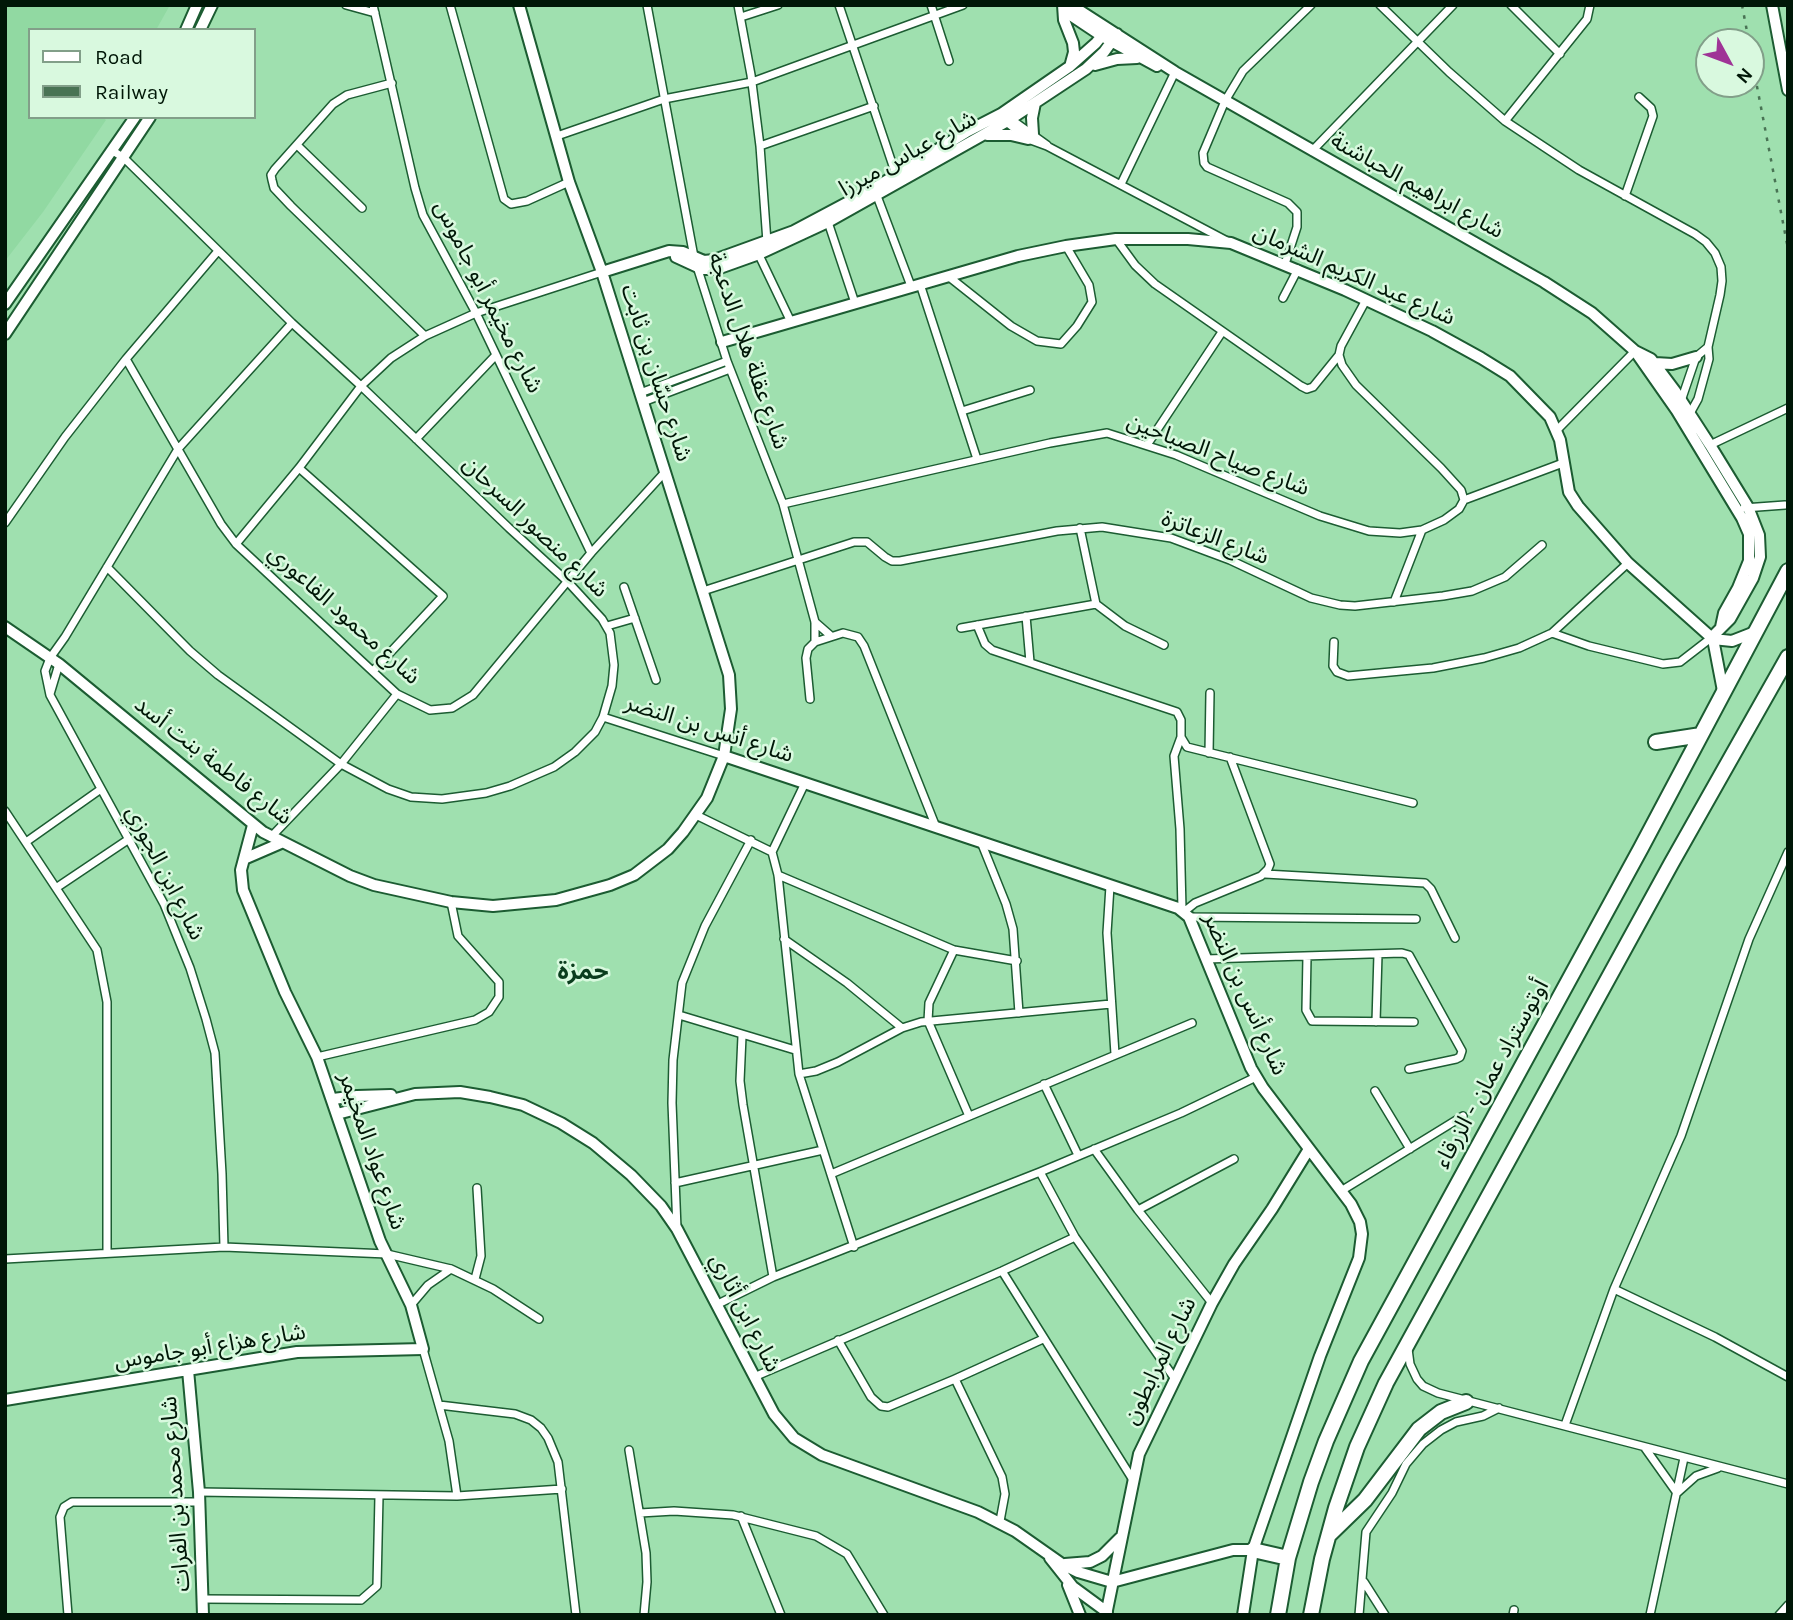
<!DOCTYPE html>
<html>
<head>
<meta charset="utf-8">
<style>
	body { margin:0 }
	#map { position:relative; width:1793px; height:1620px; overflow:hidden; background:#9fe0af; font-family:Karla,sans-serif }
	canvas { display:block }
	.frame { position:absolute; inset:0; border:7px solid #001707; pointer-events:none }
	.legend { position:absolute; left:28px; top:28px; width:228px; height:91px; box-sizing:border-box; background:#d9f9df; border:2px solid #829f89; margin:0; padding:9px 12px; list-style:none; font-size:21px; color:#001707 }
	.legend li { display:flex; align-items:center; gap:14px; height:35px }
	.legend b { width:35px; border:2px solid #829f89 }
	.north { position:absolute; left:1695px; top:28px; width:70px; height:70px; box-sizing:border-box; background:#d9f9df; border:2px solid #829f89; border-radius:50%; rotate:131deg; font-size:19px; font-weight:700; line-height:28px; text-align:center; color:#001707 }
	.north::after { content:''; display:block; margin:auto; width:24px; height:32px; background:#9f3496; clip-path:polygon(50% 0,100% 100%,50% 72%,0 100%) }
</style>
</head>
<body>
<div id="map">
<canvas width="1793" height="1620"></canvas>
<div class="frame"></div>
<ul class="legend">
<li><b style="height:9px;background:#fff"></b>Road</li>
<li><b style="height:9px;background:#497354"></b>Railway</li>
</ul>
<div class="north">N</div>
</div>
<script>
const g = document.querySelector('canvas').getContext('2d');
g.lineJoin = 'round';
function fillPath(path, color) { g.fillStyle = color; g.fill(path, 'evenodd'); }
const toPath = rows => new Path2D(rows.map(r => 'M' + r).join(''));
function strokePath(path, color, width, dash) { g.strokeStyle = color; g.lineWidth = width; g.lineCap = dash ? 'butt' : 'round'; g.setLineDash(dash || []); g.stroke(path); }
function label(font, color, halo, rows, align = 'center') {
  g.font = font + ' Karla,"Noto Sans Arabic",sans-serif'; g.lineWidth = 5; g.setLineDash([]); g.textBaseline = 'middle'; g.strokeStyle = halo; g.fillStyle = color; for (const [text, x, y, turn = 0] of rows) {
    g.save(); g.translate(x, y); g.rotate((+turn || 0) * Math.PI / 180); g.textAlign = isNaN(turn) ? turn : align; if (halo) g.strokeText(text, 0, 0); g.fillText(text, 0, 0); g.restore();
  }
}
fillPath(toPath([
	[5,5,170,5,156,30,30,30,30,117,102,117,106,120,43,212,5,261]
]), '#91d9a2');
const street = toPath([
	[346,5,375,13],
	[373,5,415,188,423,215,476,313,591,553],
	[450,5,504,199,511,204,527,201,569,182],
	[647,5,694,257,727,361,783,504,815,622,815,642],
	[738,5,751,75,760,146,767,242],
	[839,5,896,175],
	[931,5,949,61],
	[1380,5,1449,72,1505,121,1579,170,1695,234,1706,242,1715,253,1721,267,1722,281,1720,295,1708,347,1709,359,1698,399,1688,417],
	[1511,5,1560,54],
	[741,17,778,5],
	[392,83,347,95,333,104,275,169,271,175,272,180,274,188,291,206,425,336],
	[1008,117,1047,145],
	[1005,121,1028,139,1047,146,1227,241],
	[1505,121,1587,19,1590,5],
	[557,136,664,99,752,82,963,5],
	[297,145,362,208],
	[760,146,874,106],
	[1312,151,1453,5],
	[1121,184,1175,72],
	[877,196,911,286],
	[1625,196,1653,116,1651,108,1639,97],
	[828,222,855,303],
	[1116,239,1135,265,1155,284,1301,386,1307,389,1313,387,1339,355],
	[758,253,791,322],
	[1285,264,1297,227,1297,212,1288,203,1207,167,1204,163,1203,153,1225,101,1243,71,1311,5],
	[948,276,1011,326,1037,341,1061,344,1077,326,1092,302,1089,285,1066,246],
	[920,284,977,459],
	[1283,298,1298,269],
	[1366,300,1341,346,1339,355,1342,365,1356,385,1441,468,1461,490,1464,500],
	[126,359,221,524,236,544,397,694,430,710,452,708,473,695,591,553,665,472],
	[640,393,727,361],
	[1681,401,1696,357,1708,347],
	[643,402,730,369],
	[962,411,1030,390],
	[1556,431,1635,351],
	[416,439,496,355],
	[1147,445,1222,332],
	[1710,445,1788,408],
	[299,468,443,596,373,671],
	[1464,500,1563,463],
	[783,504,1050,443,1107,433,1176,455,1320,516,1369,531,1400,533,1422,530,1444,520,1459,509,1464,500],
	[1744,508,1785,505],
	[5,523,65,437,126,359,218,251],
	[1080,528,1096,604,1125,626,1164,645],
	[236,544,299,468,361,386,391,358,425,336,476,313,602,272],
	[107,567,190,651,218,675,341,764,388,789,411,797,442,799,486,793,510,786,554,767,575,752,595,732,603,717,612,686,614,665,610,633,602,619,568,582,509,528,361,386,292,323,124,158,113,151],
	[624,587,656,680],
	[703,591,854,542,867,542,885,557,892,561,900,561,1057,531,1102,527,1171,538,1230,560,1311,598,1340,605,1355,606,1443,596,1472,591,1505,577,1542,545],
	[1394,602,1422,530],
	[1026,616,1030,662],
	[815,622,831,636],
	[977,625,985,644,992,650,1177,712,1181,720,1181,737,1187,747,1413,803],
	[607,626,635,618],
	[961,628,1096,604],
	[1552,633,1589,646,1663,664,1680,662,1711,638],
	[1334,642,1333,666,1337,672,1348,676,1433,668,1484,658,1519,648,1552,633,1628,563],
	[50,694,59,664],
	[810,699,806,658,808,649,815,642,843,633,858,637,864,646,936,827],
	[603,717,724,756],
	[1181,737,1174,756,1180,829,1182,909],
	[1209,753,1210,693],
	[805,783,772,852,778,875,799,1074,854,1247],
	[5,811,97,950,107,1002,107,1252],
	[696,815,772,852],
	[271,837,341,764,397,694],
	[26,842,101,789],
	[981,842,1006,904,1013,929,1019,1013],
	[1265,874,1425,883,1431,889,1455,938],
	[778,875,954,950,1017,961],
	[1110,886,1107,933,1115,1054],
	[56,888,129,839],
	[1185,911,1195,903,1261,876,1268,869,1270,864,1230,757],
	[1189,917,1416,919],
	[784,939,847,983,902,1028],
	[954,950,929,1003,928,1021,969,1116],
	[1307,956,1306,1010,1312,1021,1414,1022],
	[1206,959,1402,953,1409,955,1462,1051,1460,1057,1456,1059,1409,1069],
	[679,1015,795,1050],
	[1376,1022,1378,954],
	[742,1036,740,1081,743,1105,773,1277],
	[317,1057,475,1020,489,1012,499,997,499,982,458,936,451,902],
	[799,1074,816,1071,838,1062,902,1028,921,1022,1111,1004],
	[1044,1084,1078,1155],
	[1375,1091,1410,1149],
	[1094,1149,1138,1210,1212,1303],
	[1040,1172,1075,1237,1175,1379],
	[831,1174,1192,1023],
	[675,1183,823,1150],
	[1341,1191,1463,1116],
	[1138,1210,1234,1159],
	[677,1229,672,1103,673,1060,682,983,705,926,751,840],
	[224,1247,222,1174,215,1053,206,1019,190,968,164,904,50,695,45,671,50,658,65,637,178,449,292,323],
	[5,1259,224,1247,387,1254,451,1269,493,1289,539,1319],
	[1002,1271,1133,1480],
	[475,1279,481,1256,477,1188],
	[1614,1289,1715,1337,1788,1377],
	[411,1305,428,1285,451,1269],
	[716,1305,773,1277,1040,1172,1181,1113,1256,1077],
	[838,1340,871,1397,881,1406,888,1407,955,1379,1043,1339],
	[423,1349,449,1441,457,1496],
	[1408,1349,1410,1364,1417,1379,1423,1386,1438,1393,1788,1484],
	[754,1377,1002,1271,1075,1237],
	[955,1379,1002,1477,1005,1494,1000,1521],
	[439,1405,515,1414,531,1420,541,1428,548,1438,558,1462,576,1615],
	[1565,1425,1614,1289,1681,1136,1749,939,1788,852],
	[1645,1448,1677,1493,1696,1476,1718,1468],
	[629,1450,646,1553,647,1582,644,1615],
	[199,1492,457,1496,562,1489],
	[640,1513,674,1511,733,1515,816,1536,847,1554,884,1615],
	[741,1516,781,1615],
	[1364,1582,1385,1615],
	[203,1599,361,1600,377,1586,379,1496],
	[68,1615,60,1517,64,1507,72,1502,199,1502],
	[1359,1615,1366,1532,1392,1493,1406,1464,1423,1444,1441,1430,1456,1422,1483,1416,1499,1408],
	[1513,1615,1514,1610],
	[1650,1615,1684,1458],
	[1779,1615,1788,1605]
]);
const secondary = toPath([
	[1063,5,1064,20,1073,43,1074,52,1071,63],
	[1065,5,1072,16,1102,36,1157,66],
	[1772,5,1788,90],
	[1066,6,1077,9,1175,72,1544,282,1592,313,1635,351,1651,359,1675,391,1710,445,1748,507,1759,535,1760,557,1753,578,1730,619,1711,638],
	[1095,65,1117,59,1137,58],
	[1033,134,1032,118,1035,103],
	[987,135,1011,135,1028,139],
	[676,257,702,269,717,269,759,254,828,222,1006,122,1086,69,1104,52,1117,34],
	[602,272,669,251,683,252,704,261,714,260,794,231,873,189,968,131,1001,114,1069,67,1096,43,1107,29],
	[722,342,1018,256,1066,246,1116,239,1188,239,1231,243,1345,290,1432,331,1481,358,1510,376,1550,417,1560,440,1569,492,1578,506,1628,563,1713,639,1732,641,1755,632],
	[1635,351,1677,411,1742,518,1749,534,1749,561,1738,588,1724,613,1721,627],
	[1655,363,1672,364,1696,357],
	[5,627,59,664,263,832,350,876,374,885,451,902,493,906,556,900,610,885,634,875,668,849,683,832,707,798,724,756,731,709,729,675,602,272,569,182,519,5],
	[1713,639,1723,691],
	[724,756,1178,908,1189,917,1251,1068,1263,1088,1351,1204,1360,1222,1362,1234,1359,1258,1320,1356,1253,1550,1243,1615],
	[244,859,281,843],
	[333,1099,357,1096,391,1095],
	[337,1114,415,1094,460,1092,490,1097,523,1105,561,1123,593,1143,631,1175,661,1206,677,1229,774,1414,794,1438,822,1455,978,1512,1015,1531,1062,1564,1078,1572,1112,1582,1233,1550,1253,1550],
	[188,1370,199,1492,203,1615],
	[5,1400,297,1352,423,1349,411,1305,380,1241,317,1057,285,992,243,890,241,870,253,825],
	[1050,1558,1073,1587,1107,1612],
	[1065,1564,1090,1562,1102,1556,1120,1538],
	[1068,1585,1080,1615],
	[1106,1615,1139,1454,1212,1303,1234,1264,1272,1209,1309,1149]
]);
const primary = toPath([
	[186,30,197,5],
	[200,30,212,5],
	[5,304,135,117],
	[5,334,150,117]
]);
const highway = toPath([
	[1656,742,1701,735],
	[1329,1535,1365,1500,1419,1429,1441,1412,1466,1402],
	[1253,1550,1288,1558],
	[1278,1615,1288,1558,1311,1482,1326,1441,1361,1361,1641,848,1788,571],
	[1311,1615,1322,1559,1336,1508,1357,1447,1386,1383,1671,864,1788,657]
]);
strokePath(street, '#1c5c32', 10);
strokePath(secondary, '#1c5c32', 14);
strokePath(primary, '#1c5c32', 14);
strokePath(highway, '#1c5c32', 18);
strokePath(street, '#fff', 7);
strokePath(secondary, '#fff', 10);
strokePath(primary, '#fff', 10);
strokePath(highway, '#fff', 14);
strokePath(toPath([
	[1742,5,1749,42],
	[1751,55,1788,249]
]), '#497354', 2.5, [3.5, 7]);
label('23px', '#001707', '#d9f9df', [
	["شارع عباس ميرزا",908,154,-29],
	["شارع ابراهيم الحباشنة",1417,186,29],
	["شارع عبد الكريم الشرمان",1354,275,24],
	["شارع مخيمر أبو جاموس",488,297,63],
	["شارع عقلة هلال الدعجة",748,351,71],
	["شارع حسّان بن ثابت",656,373,72],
	["شارع صياح الصباحين",1218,455,21],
	["شارع منصور السرحان",535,527,44],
	["شارع الزعاترة",1215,538,21],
	["شارع محمود الفاعوري",344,615,42],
	["شارع أنس بن النضر",709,729,18],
	["شارع فاطمة بنت أسد",213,761,38],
	["شارع ابن الجوزي",165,873,63],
	["شارع أنس بن النضر",1245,994,66],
	["أوتوستراد عمان - الزرقاء",1492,1074,-61],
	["شارع عواد المخيمر",372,1151,71],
	["شارع ابن أثاري",745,1313,63],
	["شارع هزاع أبو جاموس",210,1347,-9],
	["شارع المرابطون",1160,1361,-64],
	["شارع محمد بن الفرات",176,1494,-94]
]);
label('bold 24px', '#0a3d1d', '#d9f9df', [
	["حمزة",583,972]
]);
</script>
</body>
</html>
